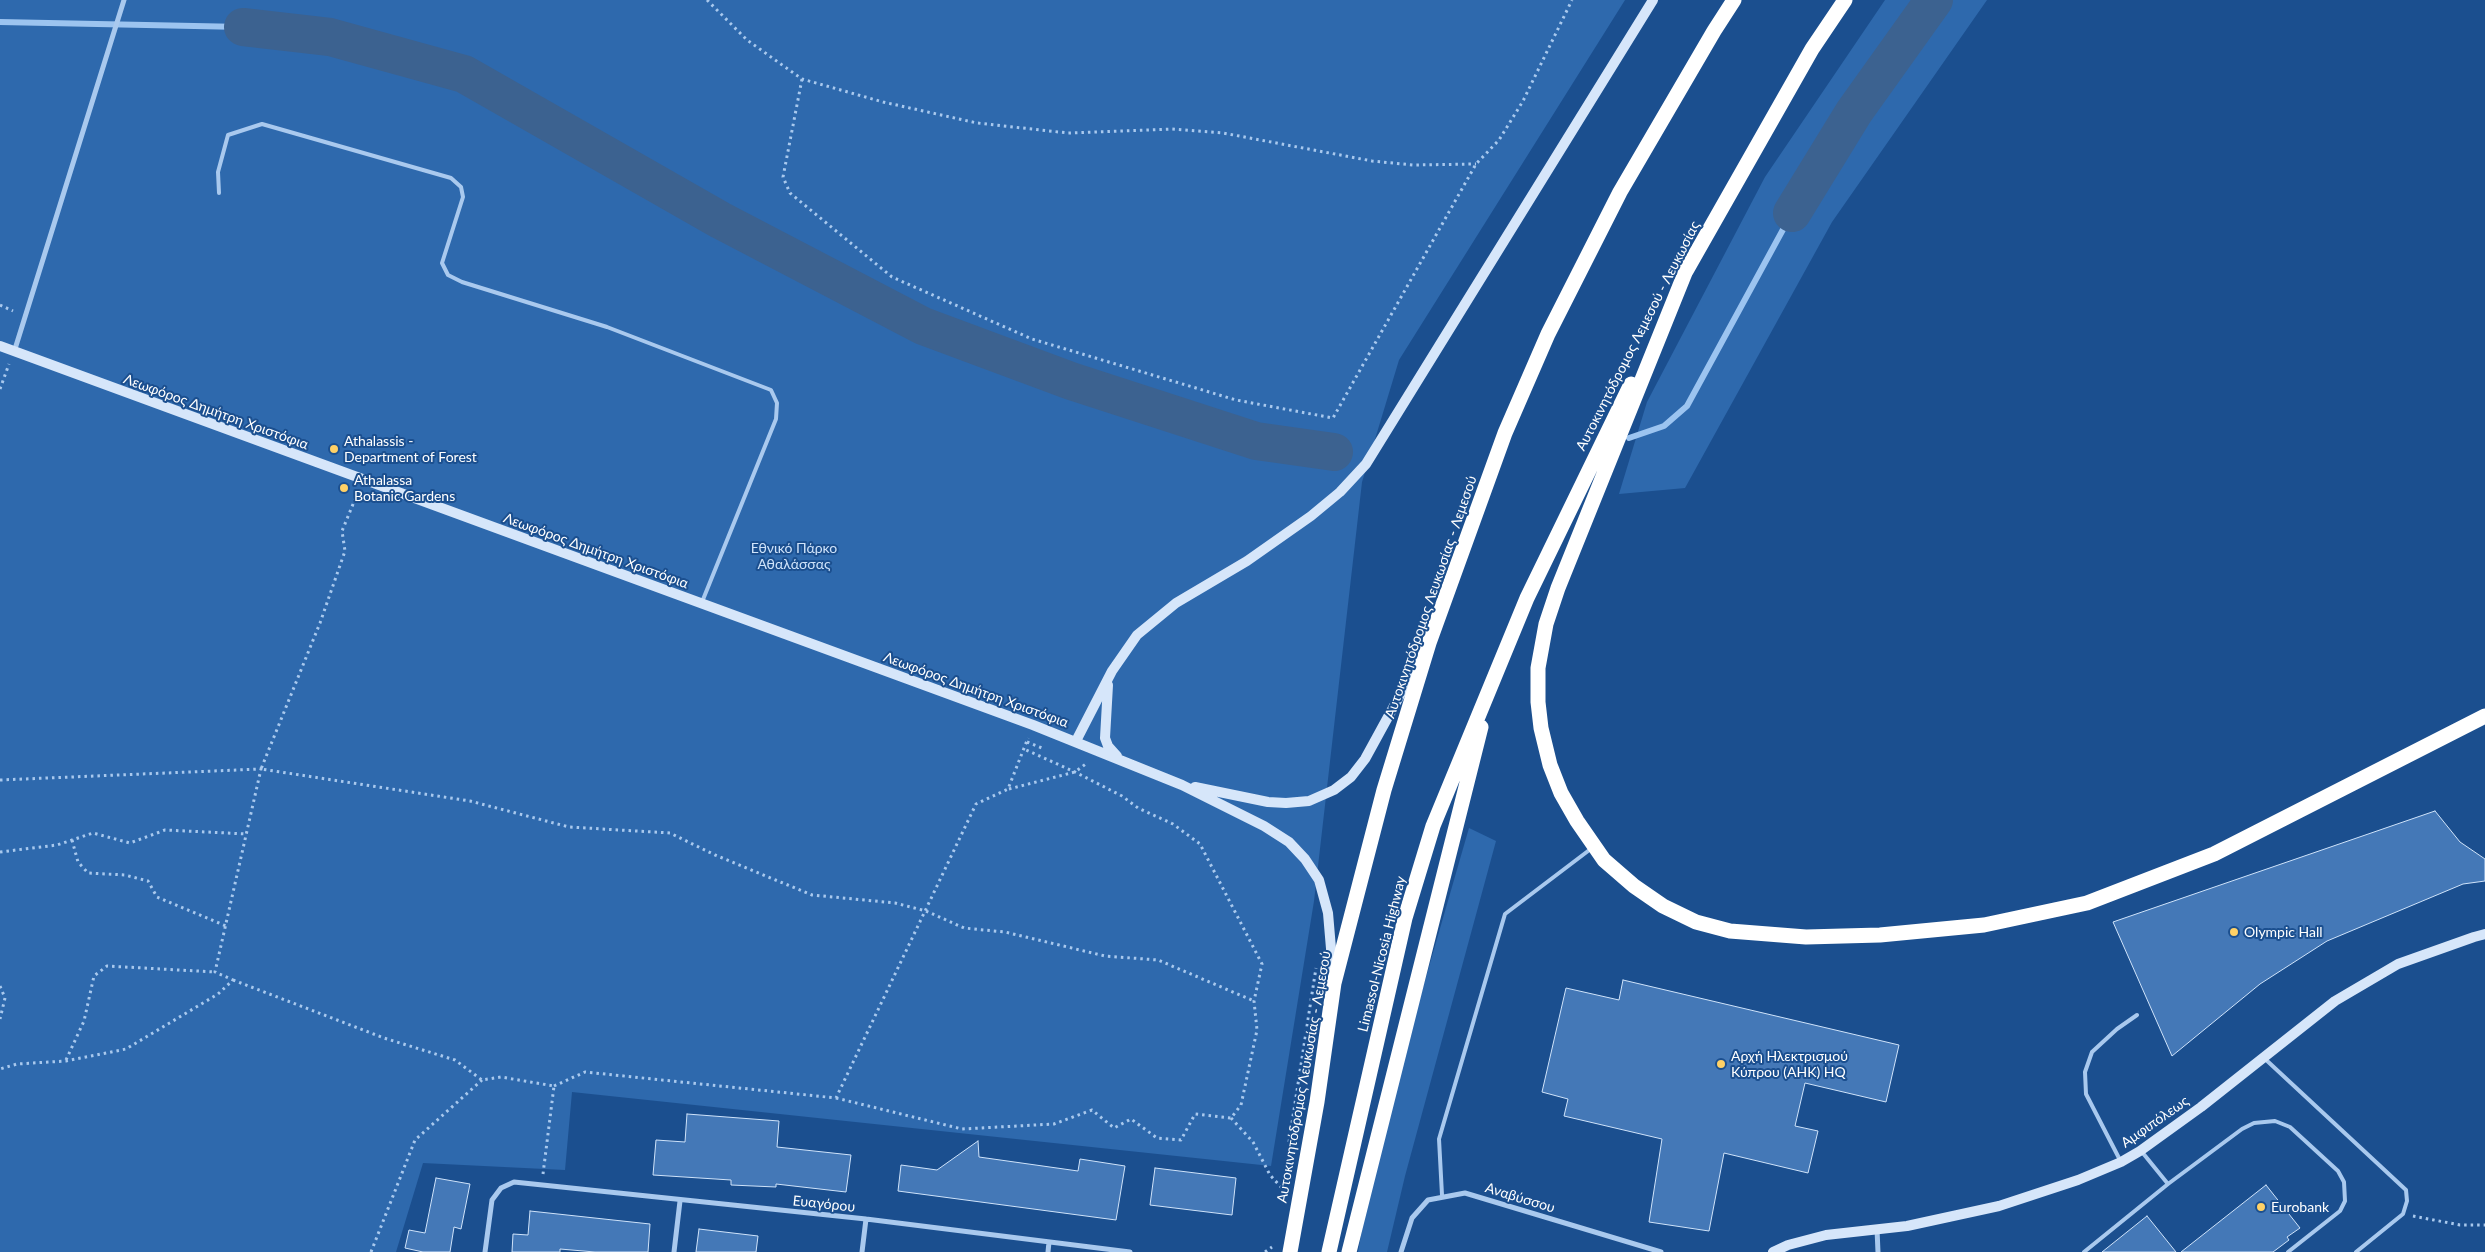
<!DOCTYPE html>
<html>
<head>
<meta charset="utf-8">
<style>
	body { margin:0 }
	canvas { display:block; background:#1b4f8f }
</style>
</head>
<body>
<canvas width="2485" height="1252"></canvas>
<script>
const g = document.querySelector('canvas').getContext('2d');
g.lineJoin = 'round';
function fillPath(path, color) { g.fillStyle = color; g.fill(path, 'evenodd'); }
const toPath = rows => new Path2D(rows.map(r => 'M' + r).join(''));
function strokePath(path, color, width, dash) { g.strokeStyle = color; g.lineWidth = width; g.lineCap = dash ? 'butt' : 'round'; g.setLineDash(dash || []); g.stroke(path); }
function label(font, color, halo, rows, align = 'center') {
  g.font = font + ' Lato,sans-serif'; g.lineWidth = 4; g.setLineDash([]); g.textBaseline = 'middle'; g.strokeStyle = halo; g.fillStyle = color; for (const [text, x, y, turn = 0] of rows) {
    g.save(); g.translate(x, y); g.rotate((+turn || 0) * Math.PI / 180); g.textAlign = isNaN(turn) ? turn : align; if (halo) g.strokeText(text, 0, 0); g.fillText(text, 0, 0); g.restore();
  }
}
fillPath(toPath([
	[0,0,1625,0,1399,360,1362,482,1314,901,1271,1166,572,1092,565,1170,423,1163,396,1252,0,1252],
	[1885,0,1987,0,1832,222,1685,488,1619,494,1647,402,1765,177],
	[1469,828,1496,841,1405,1176,1387,1252,1358,1252,1370,1184,1409,1036]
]), '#2e69ad');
strokePath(toPath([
	[0,22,243,27],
	[1629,438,1664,426,1687,406,1792,213]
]), '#9cc4f0', 6);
strokePath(toPath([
	[243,27,330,37,464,74,720,220,923,326,1071,381,1256,441,1334,452],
	[1792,213,1854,112,1934,0]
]), '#3c6290', 38);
const building = toPath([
	[2435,811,2460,842,2485,859,2485,881,2463,884,2327,941,2260,984,2172,1056,2113,922,2435,811],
	[1623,980,1899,1045,1886,1102,1805,1083,1795,1126,1818,1131,1808,1173,1724,1153,1709,1231,1649,1222,1662,1139,1564,1116,1568,1099,1542,1092,1566,988,1619,1000,1623,980],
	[687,1114,779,1121,777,1147,851,1155,846,1192,776,1184,776,1187,731,1185,731,1180,653,1175,656,1140,685,1142,687,1114],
	[978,1141,979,1157,1078,1171,1080,1159,1125,1166,1116,1220,898,1191,901,1165,937,1170,978,1141],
	[1155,1168,1236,1178,1232,1215,1150,1205,1155,1168],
	[436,1178,470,1184,461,1229,454,1227,450,1252,423,1252,405,1248,409,1230,425,1233,436,1178],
	[2266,1185,2300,1228,2287,1237,2289,1240,2273,1252,2181,1252,2266,1185],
	[530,1211,650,1224,648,1252,595,1252,560,1249,560,1252,512,1252,513,1234,528,1235,530,1211],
	[2147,1216,2176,1252,2102,1252,2147,1216],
	[699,1229,758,1236,756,1252,696,1252,699,1229]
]);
fillPath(building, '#4478b7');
strokePath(building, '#cfe3fa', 1);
strokePath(toPath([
	[707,0,747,40,802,79,883,102,977,123,1068,133,1172,129,1223,133,1372,161,1413,165,1476,164],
	[802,79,783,177,790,193,892,277,1032,339,1236,400,1333,418,1476,164,1499,140,1523,101,1572,0],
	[0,305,13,311],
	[0,389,9,364],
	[358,492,342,531,345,551,320,623,261,769,470,801,569,827,670,833,715,855,812,895,895,903,926,911,964,928,1005,932,1105,956,1158,960,1254,1001],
	[1027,742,1042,748],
	[0,780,261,769,215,972,233,980,218,994,126,1049,66,1061,17,1064,0,1069],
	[1009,789,1075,772,1087,763],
	[72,840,78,862,88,873,125,875,148,881,157,897,226,926],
	[0,852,57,845,93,833,130,843,165,830,247,834],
	[233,980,384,1038,455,1060,482,1080,501,1077,554,1086,543,1174],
	[0,986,5,998,0,1019],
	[66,1060,84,1021,94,976,107,966,215,972],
	[554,1086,585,1072,836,1098,976,804,1008,789,1028,738],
	[836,1098,962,1129,1054,1124,1092,1110,1114,1128,1131,1119,1157,1138,1181,1140,1195,1114,1231,1118,1241,1105,1257,1030,1254,1001,1262,964,1200,844,1173,824,1138,808,1122,796,1075,772,1024,749],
	[1231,1118,1253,1142,1270,1175,1282,1188],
	[1289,1142,1316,968],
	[2413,1216,2460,1225,2485,1225],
	[371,1252,415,1140,482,1080],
	[1265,1252,1272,1247]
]), '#a9c9ee', 3, [2.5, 4]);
strokePath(toPath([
	[219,193,218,172,228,135,262,124,451,178,461,187,463,197,442,263,448,275,462,282,607,327,771,390,777,403,776,419,702,602],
	[2264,1058,2406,1190,2407,1201,2403,1214,2356,1252],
	[2142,1152,2168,1184],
	[2121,1162,2086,1094,2085,1072,2092,1052,2117,1029,2137,1015],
	[1442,1195,1439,1139,1505,914,1592,848],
	[2084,1252,2168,1184,2242,1129,2254,1123,2275,1121,2290,1127,2338,1171,2344,1182,2345,1201,2340,1211,2288,1252]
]), '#a9c9ee', 4);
strokePath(toPath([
	[15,349,124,0],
	[1877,1229,1878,1252],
	[485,1252,492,1200,501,1188,514,1182,866,1219,1130,1252],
	[674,1252,680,1201],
	[862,1252,866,1219],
	[1048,1252,1049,1242],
	[1401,1252,1412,1218,1428,1200,1465,1193,1661,1252]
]), '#a9c9ee', 5);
strokePath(toPath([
	[0,346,1033,725,1182,785,1264,826,1289,842,1305,859,1319,880,1328,913,1333,972],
	[1108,685,1105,738,1108,746,1117,756],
	[1076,741,1112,671,1137,635,1176,603,1247,561,1311,516,1340,492,1366,464,1653,0],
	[1195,787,1268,802,1286,803,1309,801,1334,790,1351,777,1365,759,1417,664],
	[1773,1252,1788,1245,1826,1235,1907,1226,1999,1206,2078,1180,2121,1162,2140,1151,2201,1107,2335,1001,2398,964,2474,937,2485,934]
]), '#d6e6fa', 10);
strokePath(toPath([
	[1689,263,1558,588,1546,624,1538,668,1538,702,1541,728,1550,765,1561,793,1577,821,1604,860,1634,886,1663,906,1696,922,1730,931,1806,937,1880,935,1984,925,2087,903,2214,854,2485,716],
	[1686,271,1812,49,1845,0],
	[1290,1252,1317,1102,1334,983,1384,790,1429,643,1505,433,1548,334,1620,192,1714,31,1734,0],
	[1329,1252,1405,918,1433,826,1527,598,1631,384],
	[1349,1252,1481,727]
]), '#fff', 15);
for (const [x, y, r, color] of [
	[334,449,5,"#ffd166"],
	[344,488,5,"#ffd166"],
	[2234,932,5,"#ffd166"],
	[1721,1064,5,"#ffd166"],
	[2261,1207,5,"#ffd166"]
]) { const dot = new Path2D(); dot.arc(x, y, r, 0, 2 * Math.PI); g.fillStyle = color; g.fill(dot); strokePath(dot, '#1b4f8f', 2); }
label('14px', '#fff', '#1b4f8f', [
	["Αυτοκινητόδρομος Λεμεσού - Λευκωσίας",1638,336,-63],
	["Λεωφόρος Δημήτρη Χριστόφια",216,412,20],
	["Λεωφόρος Δημήτρη Χριστόφια",596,551,20],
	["Αυτοκινητόδρομος Λευκωσίας - Λεμεσού",1431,597,-71],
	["Λεωφόρος Δημήτρη Χριστόφια",976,690,20],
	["Limassol-Nicosia Highway",1382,954,-76],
	["Αυτοκινητόδρομος Λευκωσίας - Λεμεσού",1304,1077,-80],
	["Αμφιπόλεως",2155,1122,-35],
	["Αναβύσσου",1520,1198,17],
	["Ευαγόρου",824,1204,6]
]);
label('14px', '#fff', '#1b4f8f', [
	["Athalassis -",344,441],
	["Department of Forest",344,457],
	["Athalassa",354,480],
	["Botanic Gardens",354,496],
	["Olympic Hall",2244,932],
	["Αρχή Ηλεκτρισμού",1731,1056],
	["Κύπρου (ΑΗΚ) HQ",1731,1072],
	["Eurobank",2271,1207]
], 'left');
label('14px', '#cfe3fa', '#1b4f8f', [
	["Εθνικό Πάρκο",794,548],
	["Αθαλάσσας",794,564]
]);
</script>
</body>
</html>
